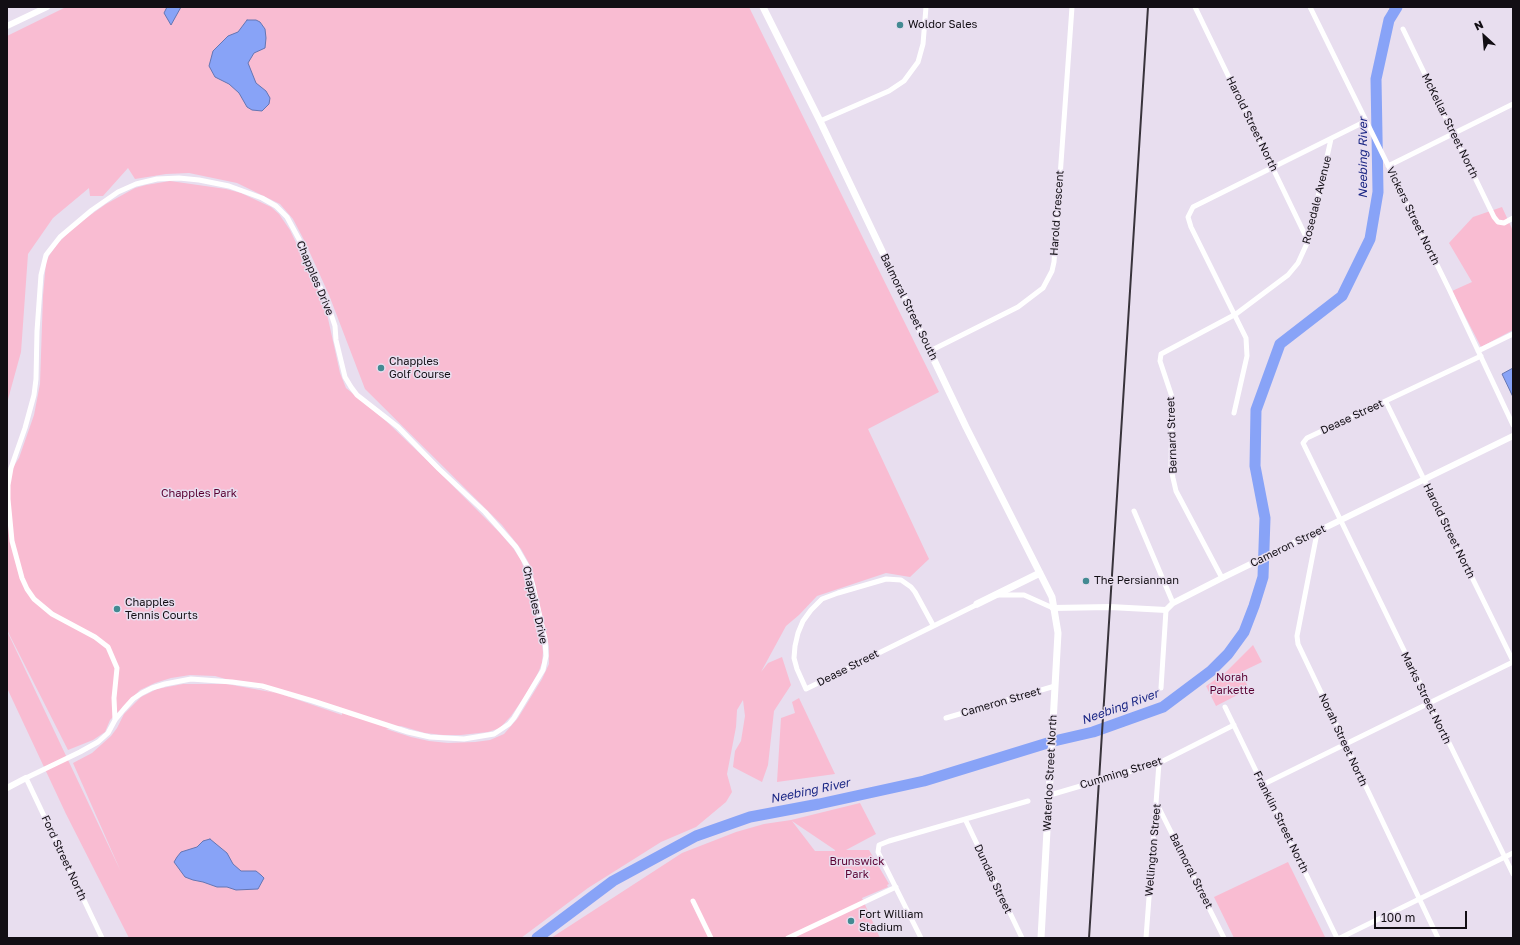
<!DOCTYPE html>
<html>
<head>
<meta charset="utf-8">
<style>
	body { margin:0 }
	#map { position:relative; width:1520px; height:945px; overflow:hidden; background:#e8deef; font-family:"Golos Text",sans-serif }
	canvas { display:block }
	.frame { position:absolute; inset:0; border:8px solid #120e14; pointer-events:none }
	.north { position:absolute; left:1464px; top:16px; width:40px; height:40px; -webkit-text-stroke:3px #e8deef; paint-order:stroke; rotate:334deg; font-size:11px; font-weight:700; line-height:16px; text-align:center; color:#120e14 }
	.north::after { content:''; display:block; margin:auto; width:14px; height:18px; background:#120e14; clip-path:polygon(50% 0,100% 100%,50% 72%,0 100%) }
	.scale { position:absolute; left:1374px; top:911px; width:93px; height:18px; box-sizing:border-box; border:2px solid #120e14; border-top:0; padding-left:5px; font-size:12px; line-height:14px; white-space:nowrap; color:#120e14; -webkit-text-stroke:3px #e8deef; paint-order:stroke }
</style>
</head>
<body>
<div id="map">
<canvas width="1520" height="945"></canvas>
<div class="frame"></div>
<div class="north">N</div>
<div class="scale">100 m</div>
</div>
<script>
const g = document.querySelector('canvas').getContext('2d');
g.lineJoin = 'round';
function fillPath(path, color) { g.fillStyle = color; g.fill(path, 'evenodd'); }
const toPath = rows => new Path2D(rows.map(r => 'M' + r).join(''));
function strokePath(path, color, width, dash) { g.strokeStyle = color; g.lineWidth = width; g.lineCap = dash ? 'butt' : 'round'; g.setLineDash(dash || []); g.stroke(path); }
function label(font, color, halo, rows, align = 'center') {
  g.font = font + ' "Golos Text",sans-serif'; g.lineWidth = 3; g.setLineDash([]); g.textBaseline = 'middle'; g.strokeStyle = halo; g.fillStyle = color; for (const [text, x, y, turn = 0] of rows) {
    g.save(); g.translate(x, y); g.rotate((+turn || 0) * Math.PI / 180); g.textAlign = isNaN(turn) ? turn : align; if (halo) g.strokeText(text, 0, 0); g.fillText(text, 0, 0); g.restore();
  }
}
fillPath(toPath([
	[66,7,749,7,939,392,868,429,929,559,910,577,886,573,817,596,799,615,786,626,761,672,768,663,782,657,791,685,774,711,768,765,762,782,733,767,735,751,741,741,745,716,743,700,737,710,736,727,727,774,732,792,726,802,696,827,661,842,588,888,521,938,129,938,66,814,7,688,7,631,121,872,73,763,92,753,111,736,117,728,124,714,141,697,157,689,183,684,227,684,276,693,215,676,190,675,171,678,155,683,140,690,110,720,105,732,93,740,68,750,7,630,7,477,19,458,34,415,40,384,43,296,46,262,50,254,59,242,71,230,89,216,106,204,135,188,146,185,170,181,226,189,241,193,271,207,279,214,290,230,316,285,327,314,340,373,346,388,386,421,435,468,500,533,513,548,521,560,525,572,541,639,543,652,542,663,538,673,525,696,511,716,500,728,488,732,461,735,443,735,425,733,401,726,386,729,411,737,429,741,448,743,475,742,490,740,504,734,518,718,542,679,549,664,549,646,531,567,521,549,502,525,479,502,365,389,329,295,305,242,293,219,280,204,237,183,189,173,166,174,135,179,128,168,103,196,90,196,89,188,53,218,28,254,21,352,7,403,7,36],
	[281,694,342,710,342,715],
	[1502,207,1513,231,1513,330,1481,347,1452,291,1472,282,1449,243,1473,217],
	[1253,645,1262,662,1241,672,1249,689,1216,706,1206,686,1225,673],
	[799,698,835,774,777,782,781,718,795,713,792,702],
	[860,803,876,834,846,850,869,850,889,884,887,885,888,887,862,898,880,938,551,938,682,853,736,832,764,824,791,820],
	[792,821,835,850,835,851,815,851],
	[1288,862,1325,937,1234,938,1214,897]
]), '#f9bcd2');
const water = toPath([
	[167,7,181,7,171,25,164,13,167,7],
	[1391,7,1401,7,1396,17,1389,11,1391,7],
	[247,20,256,20,260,22,265,29,266,38,265,48,254,53,248,63,256,83,266,91,270,98,269,104,262,111,252,110,247,107,239,93,229,84,215,77,209,66,213,51,228,36,238,32,247,20],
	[1513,368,1513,397,1502,374,1513,368],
	[210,839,227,853,233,864,241,871,256,871,261,875,264,878,258,889,236,890,227,887,217,887,203,882,193,880,185,877,174,862,177,857,181,852,197,847,203,841,210,839]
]);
fillPath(water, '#88a3f7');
strokePath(water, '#6576b3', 1);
strokePath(toPath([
	[537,938,613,881,696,836,750,817,819,804,924,781,1054,741,1093,732,1163,707,1211,671,1228,654,1244,632,1254,606,1263,577,1265,518,1255,466,1256,410,1280,344,1342,296,1370,239,1378,192,1376,79,1389,20,1397,7]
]), '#88a3f7', 11);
strokePath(toPath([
	[1195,7,1308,241],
	[1310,7,1449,289,1513,425],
	[1403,29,1494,217,1498,222,1504,223,1513,218],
	[820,121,889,91,904,81,918,62,923,44,926,7],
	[1388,166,1513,104],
	[930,351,1018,307,1043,288,1052,271,1054,262,1072,7],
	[1478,351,1513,334],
	[1481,356,1307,438,1303,443,1513,874],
	[1386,402,1513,661],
	[1234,413,1247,356,1246,338,1191,227,1188,217,1193,207,1366,121],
	[1134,511,1173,603],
	[1317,533,1297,636,1298,644,1438,938],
	[1222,578,1176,491,1173,478,1171,468,1172,397,1160,361,1161,354,1236,314,1288,275,1298,263,1308,241,1331,139],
	[998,595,1024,595,1053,608],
	[933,625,915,592,911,587,901,580,886,579,838,593,822,599,811,610,803,621,798,633,795,646,794,658,797,669,806,689,980,603],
	[1161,688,1166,610],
	[1225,707,1337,938],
	[946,718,1055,686],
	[1262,785,1513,662],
	[1050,795,1159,763,1234,725],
	[1158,806,1224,938],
	[965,819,1022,938],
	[693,901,711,938],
	[102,938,26,778,80,752,98,742,108,733,115,720,124,709,133,699,142,693,152,688,165,684,191,679,232,682,262,686,313,701,408,732,430,737,464,739,494,734,509,724,514,718,543,670,546,656,545,639,533,586,527,566,516,547,485,512,439,469,398,427,357,395,351,387,345,377,336,340,335,326,328,305,300,241,287,217,276,206,262,198,229,186,199,180,179,178,157,179,136,184,118,192,92,210,60,237,46,255,41,275,37,331,36,379,34,395,25,428,11,468,8,485,8,499,12,541,22,578,27,589,34,599,52,614,95,637,108,647,117,668,114,698,115,720],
	[788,938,896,887],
	[921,938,878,852,879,845,889,841,1028,801],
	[1146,938,1159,763],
	[1340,938,1513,853]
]), '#fff', 5);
strokePath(toPath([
	[7,26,47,7],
	[1053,608,1110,607,1166,610,1173,603,1222,578,1513,436],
	[7,788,26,778]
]), '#fff', 6);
strokePath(toPath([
	[763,7,820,121,966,427,1052,597,1058,633,1041,938],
	[977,604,1040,573]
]), '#fff', 7);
strokePath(toPath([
	[1089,938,1148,7]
]), '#38333b', 2);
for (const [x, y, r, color] of [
	[900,25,4,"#438a92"],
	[381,368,4,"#438a92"],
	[1086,581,4,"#438a92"],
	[117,609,4,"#438a92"],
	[851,921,4,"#438a92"]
]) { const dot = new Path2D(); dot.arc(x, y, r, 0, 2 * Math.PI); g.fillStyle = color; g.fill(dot); strokePath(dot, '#e8deef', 1.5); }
label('11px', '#120e14', '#e8deef', [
	["Woldor Sales",908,25],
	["Chapples",389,362],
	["Golf Course",389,375],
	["The Persianman",1094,581],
	["Chapples",125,603],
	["Tennis Courts",125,616],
	["Fort William",859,915],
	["Stadium",859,928]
], 'left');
label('11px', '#120e14', '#e8deef', [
	["Harold Street North",1252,124,64],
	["McKellar Street North",1450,126,64],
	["Rosedale Avenue",1317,200,-76],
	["Harold Crescent",1057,213,-86],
	["Vickers Street North",1413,216,64],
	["Chapples Drive",315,278,67],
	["Balmoral Street South",909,307,64],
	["Dease Street",1352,417,-25],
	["Bernard Street",1172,435,-92],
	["Harold Street North",1449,531,64],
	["Cameron Street",1288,546,-26],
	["Chapples Drive",535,605,77],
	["Dease Street",848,668,-27],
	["Marks Street North",1426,698,64],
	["Cameron Street",1001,702,-16],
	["Norah Street North",1343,740,65],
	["Waterloo Street North",1050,773,-87],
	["Cumming Street",1121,773,-17],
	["Franklin Street North",1281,822,64],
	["Wellington Street",1153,850,-85],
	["Ford Street North",64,858,65],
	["Balmoral Street",1191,871,63],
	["Dundas Street",993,879,65]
]);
label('11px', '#590032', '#e8deef', [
	["Chapples Park",199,494],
	["Norah",1232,678],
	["Parkette",1232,691],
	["Brunswick",857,862],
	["Park",857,875]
]);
label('italic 12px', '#1b2785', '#e8deef', [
	["Neebing River",1363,158,-90],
	["Neebing River",1120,707,-20],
	["Neebing River",810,791,-12]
]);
</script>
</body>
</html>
